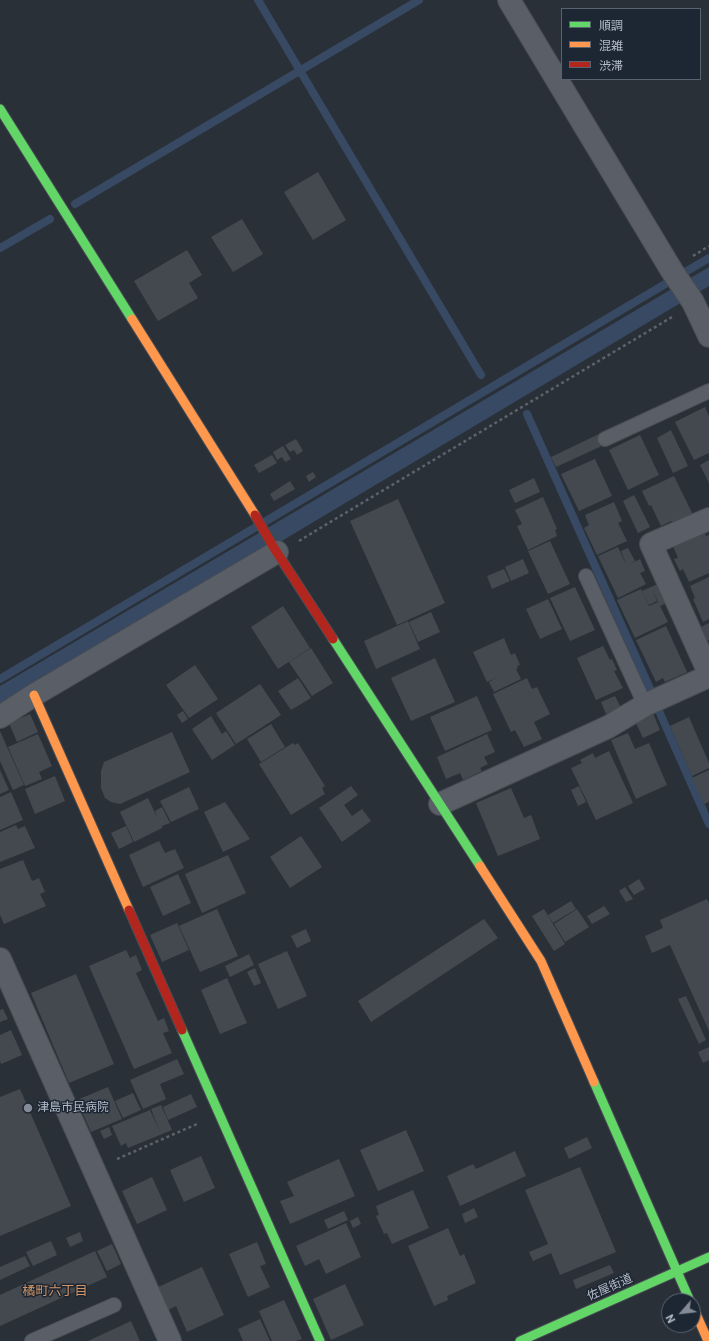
<!DOCTYPE html>
<html>
<head>
<meta charset="utf-8">
<style>
	body { margin:0 }
	#map { position:relative; width:709px; height:1341px; overflow:hidden; background:#2a3038; font-family:Roboto,"Noto Sans JP",sans-serif }
	canvas { display:block }
	.legend { position:absolute; left:561px; top:8px; width:140px; height:72px; box-sizing:border-box; background:#1d2633; border:1px solid #59626f; margin:0; padding:5px 7px; list-style:none; font-size:12px; color:#b4bcc9 }
	.legend li { display:flex; align-items:center; gap:8px; height:20px }
	.legend b { width:20px; border:1px solid #59626f }
	.north { position:absolute; left:661px; top:1293px; width:40px; height:40px; box-sizing:border-box; background:#1d2633; border:1px solid #59626f; border-radius:50%; rotate:242deg; font-size:11px; font-weight:700; line-height:16px; text-align:center; color:#b4bcc9 }
	.north::after { content:''; display:block; margin:auto; width:14px; height:18px; background:#848b96; clip-path:polygon(50% 0,100% 100%,50% 72%,0 100%) }
</style>
</head>
<body>
<div id="map">
<canvas width="709" height="1341"></canvas>
<ul class="legend">
<li><b style="height:5px;background:#63d668"></b>順調</li>
<li><b style="height:5px;background:#ff974d"></b>混雑</li>
<li><b style="height:5px;background:#b3261e"></b>渋滞</li>
</ul>
<div class="north">N</div>
</div>
<script>
const g = document.querySelector('canvas').getContext('2d');
g.lineJoin = 'round';
function fillPath(path, color) { g.fillStyle = color; g.fill(path, 'evenodd'); }
const toPath = rows => new Path2D(rows.map(r => 'M' + r).join(''));
function strokePath(path, color, width, dash) { g.strokeStyle = color; g.lineWidth = width; g.lineCap = dash ? 'butt' : 'round'; g.setLineDash(dash || []); g.stroke(path); }
function label(font, color, halo, rows, align = 'center') {
  g.font = font + ' Roboto,"Noto Sans JP",sans-serif'; g.lineWidth = 3; g.setLineDash([]); g.textBaseline = 'middle'; g.strokeStyle = halo; g.fillStyle = color; for (const [text, x, y, turn = 0] of rows) {
    g.save(); g.translate(x, y); g.rotate((+turn || 0) * Math.PI / 180); g.textAlign = isNaN(turn) ? turn : align; if (halo) g.strokeText(text, 0, 0); g.fillText(text, 0, 0); g.restore();
  }
}
fillPath(toPath([
	[709,267,709,286,280,542,0,706,0,686]
]), '#384963');
strokePath(toPath([
	[258,0,481,375],
	[75,204,419,0],
	[0,248,50,219],
	[527,414,651,691],
	[0,679,709,258],
	[659,711,709,824]
]), '#384963', 8);
fillPath(toPath([
	[318,172,346,220,313,240,284,192],
	[242,219,263,254,233,272,211,237],
	[187,250,202,275,189,283,198,298,158,321,134,281],
	[705,407,709,416,709,453,694,460,675,422],
	[671,430,688,466,673,473,657,438],
	[599,434,604,445,556,467,551,457],
	[640,435,659,475,628,490,609,450],
	[296,439,303,451,297,455,294,450,290,452,285,445],
	[283,446,291,459,285,462,282,457,277,460,273,452],
	[272,455,277,463,259,473,254,465],
	[595,459,612,496,579,511,561,474],
	[709,460,709,483,700,465],
	[313,472,316,477,309,482,306,476],
	[674,476,693,515,673,524,671,521,661,526,651,505,649,506,642,491],
	[534,478,540,492,515,503,509,490],
	[290,481,295,489,274,501,270,494],
	[634,495,650,527,638,533,623,501],
	[543,497,557,529,555,530,557,536,528,550,517,526,522,524,515,510],
	[398,499,445,603,397,625,350,521],
	[614,502,622,521,618,523,627,541,597,555,584,528,589,525,585,515],
	[704,531,706,536,709,535,709,573,689,582,683,569,680,571,674,559,678,558,673,546],
	[550,541,570,584,548,594,528,551],
	[618,547,627,566,621,551,628,548,635,561,630,564,640,559,645,571,640,573,646,584,618,598,598,556],
	[523,559,529,573,511,581,505,567],
	[504,569,510,581,492,589,487,576],
	[709,577,709,619,703,622,693,599,695,598,690,586],
	[658,584,667,603,660,606,652,589,657,601,649,605,642,591],
	[575,587,595,630,570,641,550,598],
	[641,589,649,606,658,602,668,622,635,638,617,600],
	[548,599,562,629,540,639,526,609],
	[283,606,310,648,278,669,251,627],
	[431,612,440,632,418,642,409,622],
	[408,621,420,649,376,669,364,641],
	[709,623,709,640,707,641,701,627],
	[666,626,687,672,665,682,663,678,656,682,636,640],
	[504,638,511,655,515,653,520,665,517,666,518,668,516,669,521,679,494,692,489,682,496,678,487,682,473,652],
	[603,646,610,660,612,659,617,670,614,671,623,688,596,700,577,658],
	[311,648,333,683,312,696,289,662],
	[435,658,455,702,411,721,391,678],
	[195,665,218,699,189,718,166,685],
	[298,678,311,698,291,710,278,691],
	[527,678,532,689,537,687,550,714,534,722,542,739,524,747,515,730,511,732,493,694],
	[260,684,281,715,236,744,216,713],
	[477,696,492,730,445,751,430,717],
	[615,696,621,708,606,714,601,702],
	[183,711,188,719,182,723,177,715],
	[653,713,660,730,643,738,635,721],
	[30,714,38,732,17,742,9,723],
	[211,716,222,734,226,731,235,745,212,760,192,729],
	[689,717,709,763,709,768,692,776,670,726],
	[271,724,285,747,261,762,247,739],
	[0,731,24,785,13,790,0,761],
	[172,732,190,772,120,804,111,802,105,798,101,788,101,771,104,762],
	[628,733,635,749,649,743,667,785,636,799,611,740],
	[38,734,52,766,39,772,42,779,25,786,8,747],
	[487,734,495,752,484,757,488,764,480,768,482,771,463,780,460,773,446,779,437,757],
	[293,743,295,745,298,743,325,786,322,788,325,794,291,815,259,764],
	[609,751,633,803,596,820,571,768,582,763,580,760,593,753,595,758],
	[0,770,9,790,0,794],
	[709,770,709,802,704,804,692,778],
	[55,776,65,801,35,814,25,789],
	[351,786,358,795,344,805,352,816,362,809,371,821,342,842,319,808],
	[579,786,586,802,578,806,571,790],
	[189,787,199,809,171,822,160,801],
	[511,788,524,818,531,815,540,839,498,856,476,803],
	[11,792,23,820,0,830,0,797],
	[148,798,157,817,155,811,162,807,170,823,162,826,162,828,134,842,120,812],
	[225,802,250,839,223,852,204,812],
	[16,825,18,829,25,826,35,848,0,862,0,832],
	[126,826,133,842,119,849,111,833],
	[301,836,322,867,290,888,270,857],
	[159,841,165,853,175,849,184,868,143,887,129,855],
	[228,855,246,893,202,913,185,874],
	[23,860,32,881,39,878,45,892,40,894,46,906,4,924,0,915,0,869],
	[178,874,191,903,163,916,150,887],
	[639,879,645,889,634,895,628,886],
	[625,887,633,899,626,902,619,891],
	[707,899,709,903,709,1031,670,945,652,953,645,936,663,928,660,920],
	[571,901,576,909,553,923,548,915],
	[604,906,610,914,592,924,587,916],
	[217,909,238,956,200,972,179,926],
	[544,909,565,944,554,951,532,916],
	[577,909,589,927,565,942,554,924],
	[484,919,498,938,371,1022,358,1001],
	[177,923,189,950,162,962,150,935],
	[306,929,311,941,297,948,291,936],
	[126,950,130,958,136,955,142,970,136,973,158,1021,164,1018,169,1031,163,1033,172,1053,134,1069,89,966],
	[287,951,307,996,278,1009,258,964],
	[249,954,254,965,230,977,225,966],
	[255,968,261,983,254,986,247,972],
	[76,974,114,1064,69,1083,31,993],
	[227,978,247,1023,220,1034,201,990],
	[686,996,706,1040,699,1044,678,999],
	[3,1009,8,1019,0,1022,0,1010],
	[11,1030,22,1055,1,1064,0,1061,0,1035],
	[709,1047,709,1060,703,1063,698,1052],
	[177,1059,184,1074,160,1084,166,1099,143,1109,130,1080],
	[108,1087,122,1119,91,1132,77,1100],
	[20,1089,71,1206,0,1236,0,1097],
	[133,1093,141,1110,123,1118,115,1101],
	[191,1094,197,1107,168,1120,163,1107],
	[161,1105,172,1130,128,1148,126,1143,121,1146,112,1126,150,1110,160,1132,151,1109],
	[109,1127,112,1135,104,1139,100,1131],
	[406,1130,424,1171,378,1191,360,1150],
	[587,1137,592,1148,569,1159,564,1148],
	[515,1151,526,1176,460,1206,447,1176,473,1164,476,1169],
	[201,1156,215,1188,184,1202,170,1170],
	[339,1159,355,1196,290,1224,280,1201,294,1196,287,1182],
	[580,1167,616,1252,560,1275,551,1253,533,1261,529,1252,548,1244,525,1190],
	[152,1177,167,1210,137,1224,122,1191],
	[413,1190,429,1228,392,1244,387,1233,384,1234,376,1216,379,1215,376,1206],
	[474,1208,478,1217,465,1223,462,1214],
	[344,1211,348,1220,328,1229,324,1220],
	[358,1217,361,1224,353,1228,350,1221],
	[346,1223,361,1257,326,1274,319,1259,305,1266,296,1246],
	[448,1228,460,1256,464,1254,476,1283,447,1296,448,1300,434,1306,408,1246],
	[80,1232,83,1241,70,1247,66,1238],
	[51,1241,57,1255,33,1266,26,1252],
	[257,1242,266,1264,260,1266,270,1287,248,1297,229,1254],
	[112,1244,121,1264,107,1271,97,1251],
	[95,1251,107,1277,0,1326,0,1295],
	[25,1256,30,1266,0,1280,0,1267],
	[610,1265,614,1273,576,1289,573,1280],
	[202,1267,224,1315,187,1332,176,1306,166,1311,156,1288],
	[345,1284,364,1325,331,1340,313,1299],
	[284,1300,302,1339,296,1341,272,1341,259,1311],
	[260,1319,270,1341,243,1341,238,1329],
	[131,1321,140,1341,88,1341]
]), '#444950');
const lane = toPath([
	[605,439,709,391],
	[586,576,645,705],
	[32,1341,114,1305]
]);
const street = toPath([
	[509,0,672,271,693,302,709,336],
	[709,519,651,544,709,673],
	[0,717,34,695,277,552],
	[440,804,608,727,645,705,709,676],
	[0,959,170,1341]
]);
const fast = toPath([
	[0,109,132,319],
	[333,639,480,866],
	[182,1030,320,1341],
	[594,1082,690,1301],
	[520,1341,709,1257]
]);
const slow = toPath([
	[132,319,255,515],
	[34,695,129,910],
	[480,866,541,961,594,1082],
	[693,1307,708,1341]
]);
const jam = toPath([
	[255,515,274,548,333,639],
	[129,910,182,1030]
]);
strokePath(lane, '#484c53', 16);
strokePath(street, '#484c53', 24);
strokePath(fast, '#484c53', 11);
strokePath(slow, '#484c53', 11);
strokePath(jam, '#484c53', 11);
strokePath(toPath([
	[693,256,709,246],
	[299,541,317,530,672,317],
	[117,1159,197,1124]
]), '#5d636a', 2.5, [3, 3]);
strokePath(lane, '#5a5e66', 14);
strokePath(street, '#5a5e66', 22);
strokePath(fast, '#63d668', 9);
strokePath(slow, '#ff974d', 9);
strokePath(jam, '#b3261e', 9);
for (const [x, y, r, color] of [
	[28,1108,5,"#848b96"]
]) { const dot = new Path2D(); dot.arc(x, y, r, 0, 2 * Math.PI); g.fillStyle = color; g.fill(dot); strokePath(dot, '#1d2633', 1.5); }
label('12px', '#b4bcc9', '#1d2633', [
	["津島市民病院",37,1108]
], 'left');
label('12px', '#b4bcc9', '#1d2633', [
	["佐屋街道",610,1288,-24]
]);
label('13px', '#d59563', '#1d2633', [
	["橘町六丁目",55,1292]
]);
</script>
</body>
</html>
